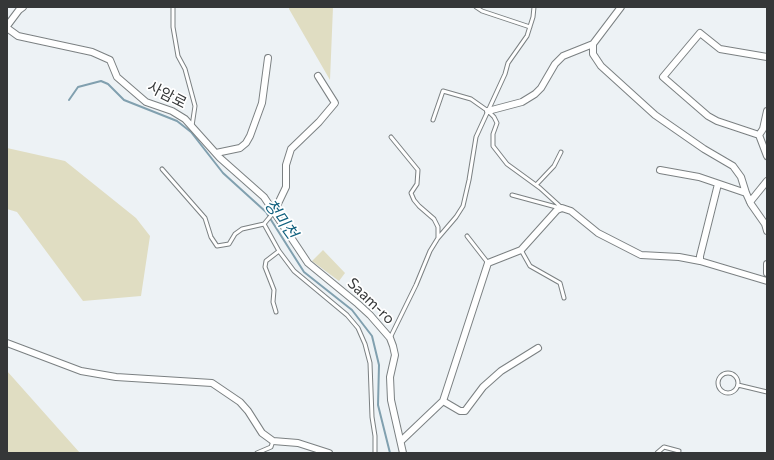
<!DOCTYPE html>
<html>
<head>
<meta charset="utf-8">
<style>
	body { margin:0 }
	#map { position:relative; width:774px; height:460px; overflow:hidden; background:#edf2f5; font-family:Commissioner,sans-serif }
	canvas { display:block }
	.frame { position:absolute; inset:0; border:8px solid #353738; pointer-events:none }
</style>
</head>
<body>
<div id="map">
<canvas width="774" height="460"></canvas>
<div class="frame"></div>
</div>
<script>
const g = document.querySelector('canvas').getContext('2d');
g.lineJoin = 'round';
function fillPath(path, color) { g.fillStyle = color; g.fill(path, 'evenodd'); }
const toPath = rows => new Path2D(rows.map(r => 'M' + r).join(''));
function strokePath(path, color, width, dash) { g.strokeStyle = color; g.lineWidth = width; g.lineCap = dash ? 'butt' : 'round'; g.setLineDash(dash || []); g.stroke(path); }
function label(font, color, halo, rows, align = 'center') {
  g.font = font + ' Commissioner,"Noto Sans KR",sans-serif'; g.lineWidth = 3.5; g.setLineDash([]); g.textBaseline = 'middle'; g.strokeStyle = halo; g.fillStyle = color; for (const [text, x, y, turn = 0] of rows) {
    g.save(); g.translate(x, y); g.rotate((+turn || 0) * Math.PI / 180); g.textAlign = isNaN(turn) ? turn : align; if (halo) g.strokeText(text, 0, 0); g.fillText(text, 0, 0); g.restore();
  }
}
fillPath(toPath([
	[289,7,333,7,330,80,289,9],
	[7,148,65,161,136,218,150,236,141,296,83,301,17,212,7,209],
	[323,250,345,273,339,281,312,261],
	[7,371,80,453,7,453]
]), '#e0ddc2');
strokePath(toPath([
	[69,100,78,87,101,81,108,84,124,100,177,121,191,132,223,173,266,212,304,272,352,310,372,336,379,365,378,405,390,453]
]), '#81a0af', 2);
const lane = toPath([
	[173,7,173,27,178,56,185,69,195,106,192,126],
	[476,7,482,11,530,27],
	[433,120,443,91,471,99,488,111,494,117,497,123,493,134,493,146,507,164,540,188,562,208],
	[391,137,418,170,417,184,411,193,414,200,419,206,434,219,438,227,438,238],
	[162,169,205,218,211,237,217,246,229,244,235,234,242,229,264,224,274,212],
	[536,185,554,166,561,152],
	[512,195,560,208],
	[264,224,279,251,294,271,347,315,358,328,365,344,370,363,372,417,375,436,375,453],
	[467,236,488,263],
	[521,250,530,266,560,283,564,298],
	[276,312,273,302,274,290,265,267,266,261,279,251],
	[390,338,416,285,430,251,438,238,456,217,463,206,469,180,476,137,505,74,508,63,527,36,533,17,534,7],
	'718 383a10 10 0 1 1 20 0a10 10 0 1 1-20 0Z',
	[738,385,767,392],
	[257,453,271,447,273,441],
	[657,453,664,447,679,451]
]);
const street = toPath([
	[621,7,593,44,593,54,601,66,655,115,704,149,733,166,741,177,746,193,751,204,765,224,767,231],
	[7,26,19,10,23,7],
	[7,28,18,36,92,52,110,60,117,77,146,102,172,111,185,119,220,158,264,197,308,263,358,304,370,315,390,338,393,346,395,355,390,377,391,400,403,453],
	[488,111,522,102,535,94,541,88,555,64,563,56,593,44],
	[759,135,717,121,708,116,663,77,700,33,720,49,767,57],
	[759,135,763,129,767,111],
	[759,135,767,156],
	[216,153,240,148,246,143,250,136,262,103,268,58],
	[660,170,699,177,746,193],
	[750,202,767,181],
	[274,212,286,187,286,165,291,149,319,122,335,103,318,76],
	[700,261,700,256,718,184],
	[767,264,767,273],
	[7,343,81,371,116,377,212,383,240,402,248,411,262,433,273,441,298,443,329,453],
	[443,401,460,411,465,411,483,387,501,371,538,348],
	[401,441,443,401,488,263,521,250,557,210,562,208,571,211,598,233,641,255,679,257,700,261,767,281]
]);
strokePath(lane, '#7b8082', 5);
strokePath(street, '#7b8082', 8);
strokePath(lane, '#fff', 3);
strokePath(street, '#fff', 6);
label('15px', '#353738', '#fff', [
	["사암로",167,95,27],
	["Saam-ro",371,301,44]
]);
label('italic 16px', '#0f5f7d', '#fff', [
	["청미천",281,219,54]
]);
</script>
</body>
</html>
